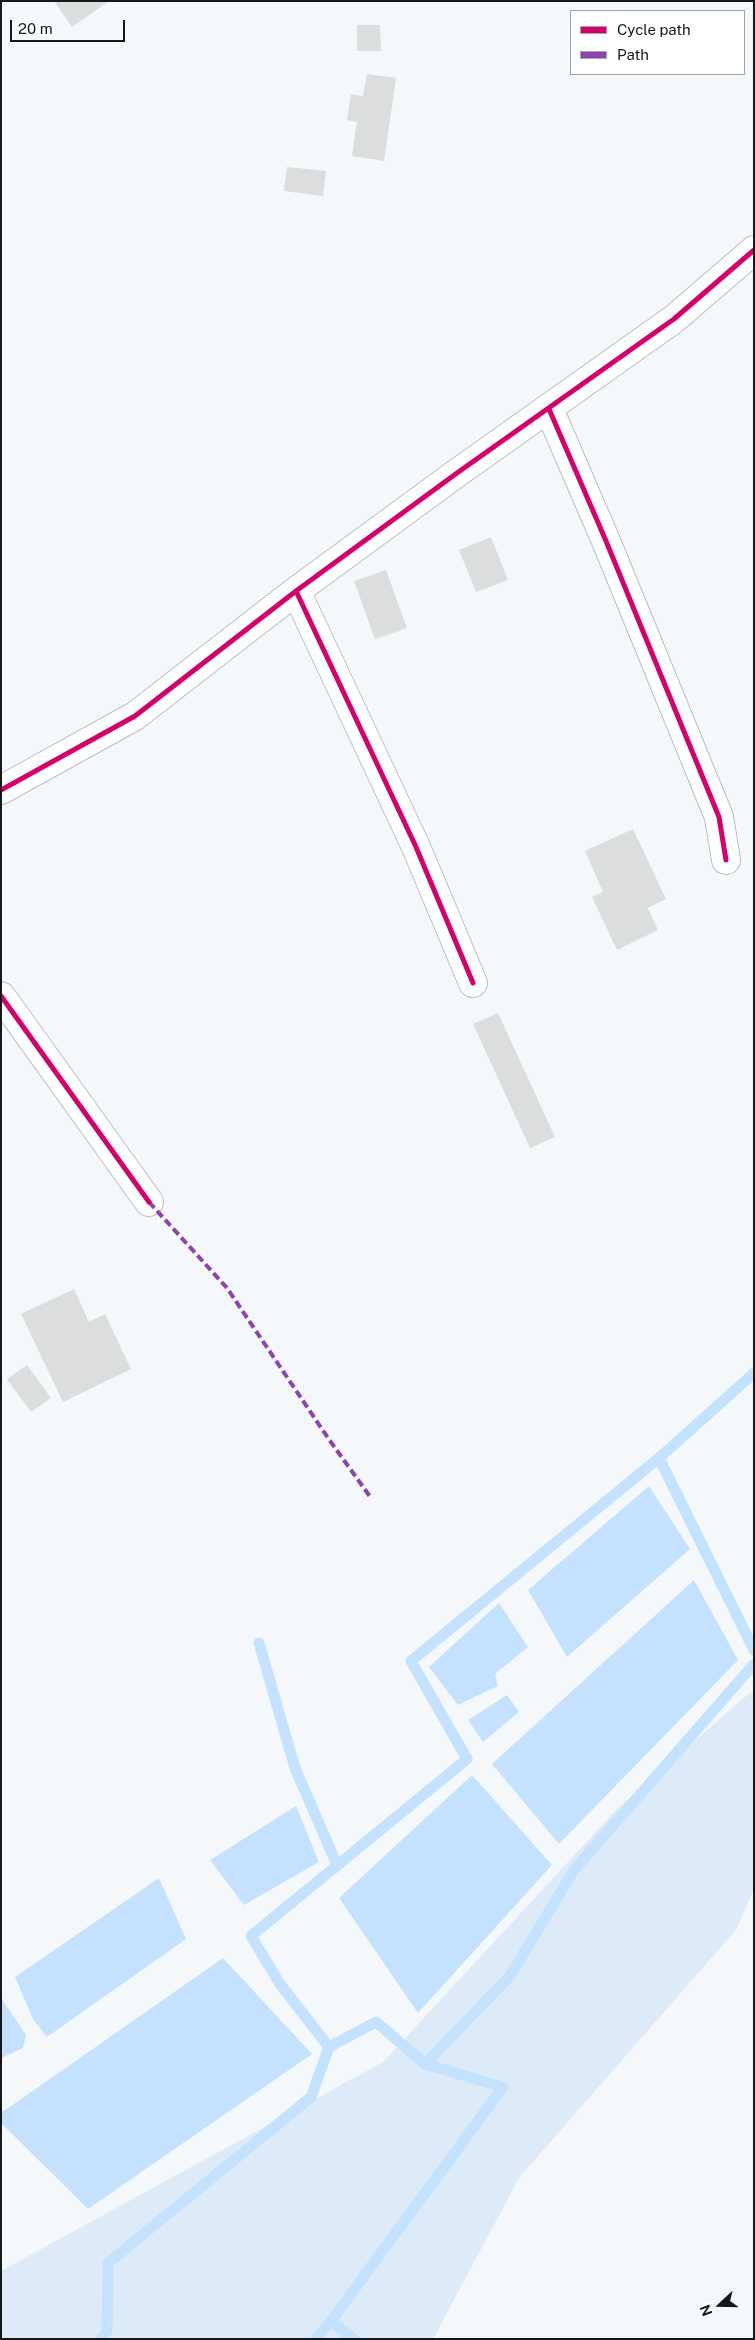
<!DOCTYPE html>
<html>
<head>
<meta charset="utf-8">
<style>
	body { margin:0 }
	#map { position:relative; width:755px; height:2340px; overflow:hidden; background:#f4f8fb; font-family:"Public Sans",sans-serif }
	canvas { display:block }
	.frame { position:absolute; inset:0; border:2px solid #14181b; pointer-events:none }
	.legend { position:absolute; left:570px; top:10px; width:175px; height:65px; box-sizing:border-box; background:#fff; border:1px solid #a1a3a4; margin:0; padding:6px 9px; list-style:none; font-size:15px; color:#14181b }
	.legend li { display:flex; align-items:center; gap:10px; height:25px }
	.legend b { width:25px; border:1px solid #a1a3a4 }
	.north { position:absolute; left:695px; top:2280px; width:50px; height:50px; -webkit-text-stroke:4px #fff; paint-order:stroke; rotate:249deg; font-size:14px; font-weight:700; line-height:20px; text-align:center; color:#14181b }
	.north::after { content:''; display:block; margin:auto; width:18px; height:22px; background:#14181b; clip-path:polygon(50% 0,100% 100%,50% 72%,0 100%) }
	.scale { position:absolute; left:10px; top:20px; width:115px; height:22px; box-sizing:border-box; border:2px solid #14181b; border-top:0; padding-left:6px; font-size:15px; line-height:18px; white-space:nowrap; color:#14181b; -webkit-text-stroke:4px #fff; paint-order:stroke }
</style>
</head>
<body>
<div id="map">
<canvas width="755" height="2340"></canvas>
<div class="frame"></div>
<ul class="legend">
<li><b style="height:6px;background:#d6006c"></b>Cycle path</li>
<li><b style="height:6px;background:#8e44ad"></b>Path</li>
</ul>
<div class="north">N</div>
<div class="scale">20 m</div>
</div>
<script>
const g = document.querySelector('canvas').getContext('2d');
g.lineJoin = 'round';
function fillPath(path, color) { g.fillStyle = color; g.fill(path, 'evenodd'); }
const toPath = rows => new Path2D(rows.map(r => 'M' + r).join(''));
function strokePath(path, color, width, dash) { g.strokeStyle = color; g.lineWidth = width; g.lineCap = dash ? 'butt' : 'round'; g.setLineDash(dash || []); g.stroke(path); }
fillPath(toPath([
	[754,1689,754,1889,736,1930,519,2178,433,2339,1,2339,1,2271,383,2062,617,1809]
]), '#ddebf8');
fillPath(toPath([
	[649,1486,690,1549,567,1657,528,1590],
	[694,1580,738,1660,559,1844,492,1764],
	[499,1603,528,1647,495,1674,498,1686,458,1705,429,1667],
	[507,1695,519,1712,483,1742,468,1720],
	[472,1775,552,1865,418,2013,339,1898],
	[296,1806,319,1862,244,1905,210,1860],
	[159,1878,186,1939,47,2037,33,2019,15,1977],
	[223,1958,312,2054,88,2209,1,2123,1,2113],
	[1,1998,26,2035,23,2048,1,2058]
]), '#c4e2fd');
strokePath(toPath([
	[754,1373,659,1458,754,1650],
	[259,1643,295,1768,337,1865],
	[329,2047,280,1984,251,1936,467,1759,411,1661,659,1458],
	[331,2321,354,2339],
	[101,2339,107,2331,108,2263,311,2097,329,2047,376,2022,425,2064,510,1976,574,1870,754,1664],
	[316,2339,331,2321,503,2087,425,2064]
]), '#c4e2fd', 11);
fillPath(toPath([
	[54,1,109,1,72,27],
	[357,25,380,25,381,51,357,51],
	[367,74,396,78,384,161,352,156,357,122,347,120,351,94,363,96],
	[287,167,326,171,323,196,284,191],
	[491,537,508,580,476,592,459,550],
	[386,570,407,628,375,639,354,581],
	[633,829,666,899,648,908,658,930,617,950,592,897,603,892,585,851],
	[498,1013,555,1137,530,1148,473,1024],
	[74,1289,89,1322,105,1314,131,1369,63,1402,21,1314],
	[27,1365,51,1398,31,1412,7,1379]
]), '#dcdedd');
const minor = toPath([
	[549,409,606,541,719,817,726,860],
	[296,591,416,847,473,983],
	[1,790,135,716,296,591,457,473,674,319,754,250],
	[1,996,149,1202]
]);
strokePath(minor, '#bbbfc2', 30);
strokePath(minor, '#fdfefe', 28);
strokePath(toPath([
	[149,1202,227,1288,328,1438,371,1498]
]), '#8e44ad', 4, [8, 4]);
strokePath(toPath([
	[549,409,606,541,719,817,726,860],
	[296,591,416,847,473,983],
	[1,790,135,716,296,591,457,473,674,319,754,250],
	[1,996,149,1202]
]), '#d6006c', 5);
</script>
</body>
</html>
